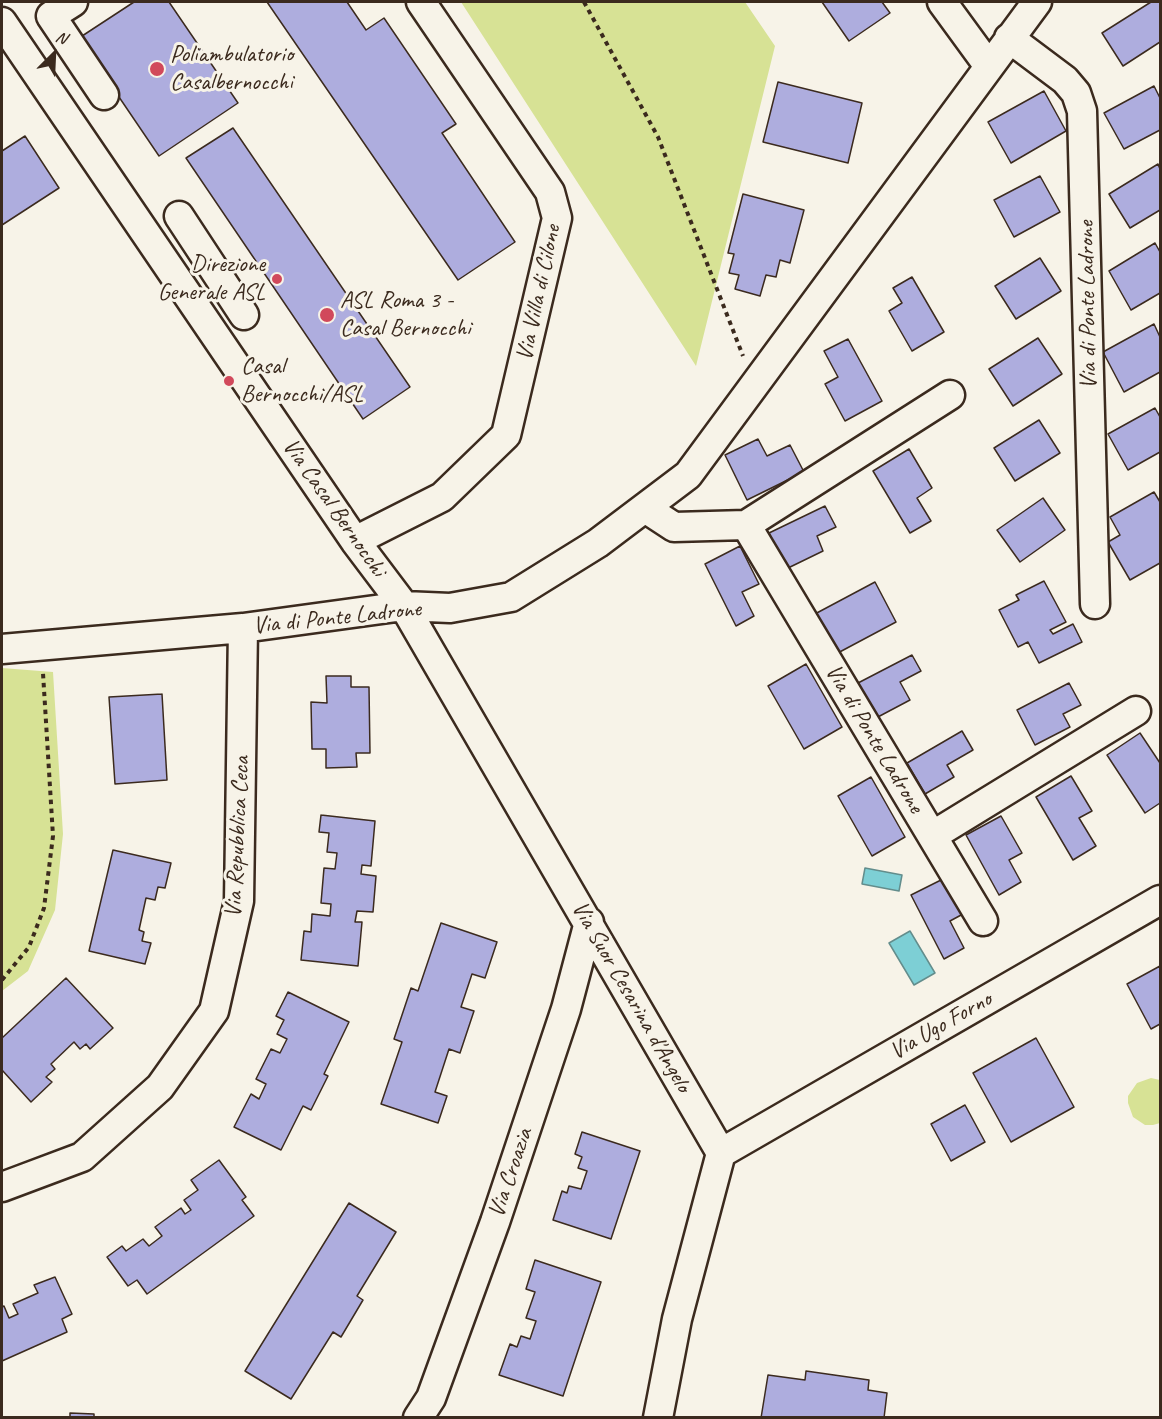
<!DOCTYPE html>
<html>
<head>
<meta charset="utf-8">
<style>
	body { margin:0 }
	#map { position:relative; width:1162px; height:1419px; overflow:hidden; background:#f7f3e8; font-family:Caveat,sans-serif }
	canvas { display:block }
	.frame { position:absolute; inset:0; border:3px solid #3b2a1e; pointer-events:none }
	.north { position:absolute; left:24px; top:24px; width:60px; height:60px; -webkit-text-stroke:4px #f7f3e8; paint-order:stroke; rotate:24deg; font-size:16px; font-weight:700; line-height:24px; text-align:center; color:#3b2a1e }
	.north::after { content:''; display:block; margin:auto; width:21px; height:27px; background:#3b2a1e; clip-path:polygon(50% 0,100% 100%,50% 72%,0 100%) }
</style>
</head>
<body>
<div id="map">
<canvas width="1162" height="1419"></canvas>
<div class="frame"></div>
<div class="north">N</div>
</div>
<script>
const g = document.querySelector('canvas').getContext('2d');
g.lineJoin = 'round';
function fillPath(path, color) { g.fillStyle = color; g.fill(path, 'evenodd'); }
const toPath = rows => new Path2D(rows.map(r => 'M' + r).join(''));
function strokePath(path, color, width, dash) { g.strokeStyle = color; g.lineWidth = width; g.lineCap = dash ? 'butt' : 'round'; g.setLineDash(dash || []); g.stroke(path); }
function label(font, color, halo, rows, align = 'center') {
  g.font = font + ' Caveat,sans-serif'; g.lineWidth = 6; g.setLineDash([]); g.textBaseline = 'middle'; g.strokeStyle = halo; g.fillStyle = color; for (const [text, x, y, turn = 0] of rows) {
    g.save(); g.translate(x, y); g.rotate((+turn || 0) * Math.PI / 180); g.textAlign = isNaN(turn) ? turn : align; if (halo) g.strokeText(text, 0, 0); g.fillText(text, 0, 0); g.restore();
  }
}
fillPath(toPath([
	[461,2,745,2,775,46,696,366],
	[2,668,53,672,63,834,55,910,28,971,2,991],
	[1151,1078,1160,1080,1160,1123,1153,1125,1145,1125,1133,1117,1128,1103,1128,1096,1137,1083]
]), '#d7e295');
const water = toPath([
	[865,868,902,875,899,891,862,884,865,868],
	[910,931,935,973,914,985,889,943,910,931]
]);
fillPath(water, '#7dcfd5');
strokePath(water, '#638d8c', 1.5);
const building = toPath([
	[134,2,169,2,238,103,159,156,79,38,134,2],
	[267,2,347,2,366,30,384,18,456,124,442,133,515,242,458,280,267,2],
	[822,2,882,2,890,13,849,41,822,2],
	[1151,2,1160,2,1160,42,1123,66,1102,33,1151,2],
	[778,82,862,103,848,163,763,142,778,82],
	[1154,86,1160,98,1160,130,1124,149,1104,113,1154,86],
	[1044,91,1066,131,1011,163,988,122,1044,91],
	[233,128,410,387,363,419,186,158,233,128],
	[25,136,59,188,2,225,2,151,25,136],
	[1158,164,1160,169,1160,210,1130,228,1109,194,1158,164],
	[1040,176,1060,212,1014,237,994,200,1040,176],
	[743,194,804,210,790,263,780,260,776,277,766,275,760,296,735,289,739,275,729,273,734,254,728,253,743,194],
	[1155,243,1160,252,1160,293,1131,310,1109,271,1155,243],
	[1040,258,1061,291,1016,319,995,286,1040,258],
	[912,277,944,332,912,351,889,311,902,303,893,288,912,277],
	[1154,324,1160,337,1160,372,1124,392,1103,352,1154,324],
	[1038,338,1062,374,1013,406,989,369,1038,338],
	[848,339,882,401,845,421,825,384,838,377,824,351,848,339],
	[1155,408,1160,417,1160,452,1128,470,1108,434,1155,408],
	[1039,420,1060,453,1015,481,994,448,1039,420],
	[758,439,767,456,790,445,804,472,747,500,725,455,758,439],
	[909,449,932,488,917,498,931,521,910,533,873,471,909,449],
	[1154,492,1160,502,1160,563,1130,580,1108,542,1120,535,1110,517,1154,492],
	[1043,498,1065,530,1020,562,997,530,1043,498],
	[825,506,836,527,817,536,823,551,786,569,769,533,825,506],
	[740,546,759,584,742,592,754,616,736,626,705,564,740,546],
	[1044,581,1066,622,1050,630,1053,634,1073,624,1082,642,1039,663,1028,642,1018,647,999,610,1019,600,1016,595,1044,581],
	[875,582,896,622,834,655,813,615,875,582],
	[912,655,921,671,900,682,910,700,876,718,858,683,912,655],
	[806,664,842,727,804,749,768,686,806,664],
	[326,676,351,676,351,687,369,687,370,753,356,753,357,767,326,768,326,749,312,749,311,702,327,703,326,676],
	[1069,683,1081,705,1063,714,1070,727,1035,745,1017,710,1069,683],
	[162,694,167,780,115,784,109,697,162,694],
	[962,731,973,750,947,765,954,777,925,794,907,763,962,731],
	[1140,733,1160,763,1160,803,1145,813,1107,755,1140,733],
	[1071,776,1092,811,1079,818,1096,846,1073,860,1036,797,1071,776],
	[871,777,905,837,872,856,838,796,871,777],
	[321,815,375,821,371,866,362,865,361,874,376,876,373,912,357,911,355,922,362,922,358,966,301,960,304,931,311,932,312,914,330,916,331,904,321,903,324,868,335,869,337,853,327,852,329,833,319,832,321,815],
	[1001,816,1022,853,1009,860,1021,882,999,895,966,835,1001,816],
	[113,850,171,863,165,888,158,887,155,900,146,898,139,930,144,932,142,941,151,943,145,964,89,951,113,850],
	[945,878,963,914,950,921,964,948,944,959,911,895,945,878],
	[441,923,497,942,485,978,472,974,461,1007,474,1011,460,1053,449,1049,435,1092,447,1096,438,1123,381,1104,402,1042,394,1039,411,988,418,991,441,923],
	[1160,966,1160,1024,1151,1029,1127,984,1160,966],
	[66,978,113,1028,90,1049,86,1044,80,1049,74,1042,51,1064,55,1069,46,1077,52,1082,31,1102,2,1070,2,1038,66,978],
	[288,992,349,1022,324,1074,328,1076,311,1110,303,1106,281,1150,234,1127,251,1094,259,1099,266,1084,256,1079,271,1049,280,1053,287,1039,277,1034,284,1020,276,1016,288,992],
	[1036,1038,1074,1107,1011,1142,973,1073,1036,1038],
	[965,1105,985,1142,951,1161,931,1124,965,1105],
	[582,1132,640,1151,611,1239,553,1220,562,1191,567,1193,569,1186,581,1189,587,1171,578,1168,582,1157,575,1154,582,1132],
	[219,1160,246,1197,242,1200,254,1216,147,1294,137,1280,128,1286,107,1257,122,1246,126,1251,143,1239,149,1246,162,1236,155,1227,181,1208,185,1214,191,1210,184,1200,198,1190,191,1180,219,1160],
	[349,1203,396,1232,357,1296,363,1300,341,1337,333,1332,291,1399,245,1371,349,1203],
	[535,1260,601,1282,563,1396,499,1375,510,1344,517,1347,521,1336,530,1339,536,1321,526,1318,535,1292,526,1289,535,1260],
	[55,1277,72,1314,62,1319,67,1332,2,1361,2,1307,4,1306,9,1318,18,1314,13,1304,38,1293,34,1285,55,1277],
	[806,1371,869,1380,868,1390,887,1393,884,1418,761,1418,768,1375,805,1380,806,1371],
	[70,1413,94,1414,94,1418,70,1418,70,1413]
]);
fillPath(building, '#aeadde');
strokePath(building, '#3b2a1e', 1.5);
const minor = toPath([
	[73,2,51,16,104,95],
	[942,2,988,65],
	[2,22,355,541,404,606,721,1153,677,1319,658,1418],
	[1009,38,1065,80,1076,93,1082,111,1095,604],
	[179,216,244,315],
	[645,508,674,527,746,525,983,921],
	[746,525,950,395],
	[355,541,442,497,506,435,557,218,550,192,421,2],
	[2,649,243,628,404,606,450,608,511,597,598,543,688,475,1037,2],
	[932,836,1136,711],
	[721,1153,1160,900],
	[2,1187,82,1157,160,1087,214,1011,239,901,243,628],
	[418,1418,431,1398,495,1222,566,1009,589,922]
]);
strokePath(minor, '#3b2a1e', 33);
strokePath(toPath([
	[584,2,658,137,743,356],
	[2,980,29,947,44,908,53,836,43,673]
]), '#3b2a1e', 4, [4.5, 4.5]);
strokePath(minor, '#f7f3e8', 28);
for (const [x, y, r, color] of [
	[157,69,8,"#d1495b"],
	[277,279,6,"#d1495b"],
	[327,315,8,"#d1495b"],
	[229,381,6,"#d1495b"]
]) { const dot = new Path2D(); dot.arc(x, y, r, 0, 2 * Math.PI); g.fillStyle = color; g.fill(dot); strokePath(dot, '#f7f3e8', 2); }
label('24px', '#3b2a1e', '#f7f3e8', [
	["Poliambulatorio",170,55],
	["Casalbernocchi",170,83],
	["Direzione",265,265,"right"],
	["Generale ASL",265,293,"right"],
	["ASL Roma 3 -",340,301],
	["Casal Bernocchi",340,329],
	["Casal",241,367],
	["Bernocchi/ASL",241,395]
], 'left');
label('24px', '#3b2a1e', '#f7f3e8', [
	["Via Villa di Cilone",539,293,-78],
	["Via di Ponte Ladrone",1088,305,-91],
	["Via Casal Bernocchi",334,508,55],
	["Via di Ponte Ladrone",337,618,-6],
	["Via di Ponte Ladrone",874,739,59],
	["Via Repubblica Ceca",238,837,-87],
	["Via Suor Cesarina d'Angelo",631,997,60],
	["Via Ugo Forno",941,1026,-30],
	["Via Croazia",511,1173,-71]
]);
</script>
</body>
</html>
